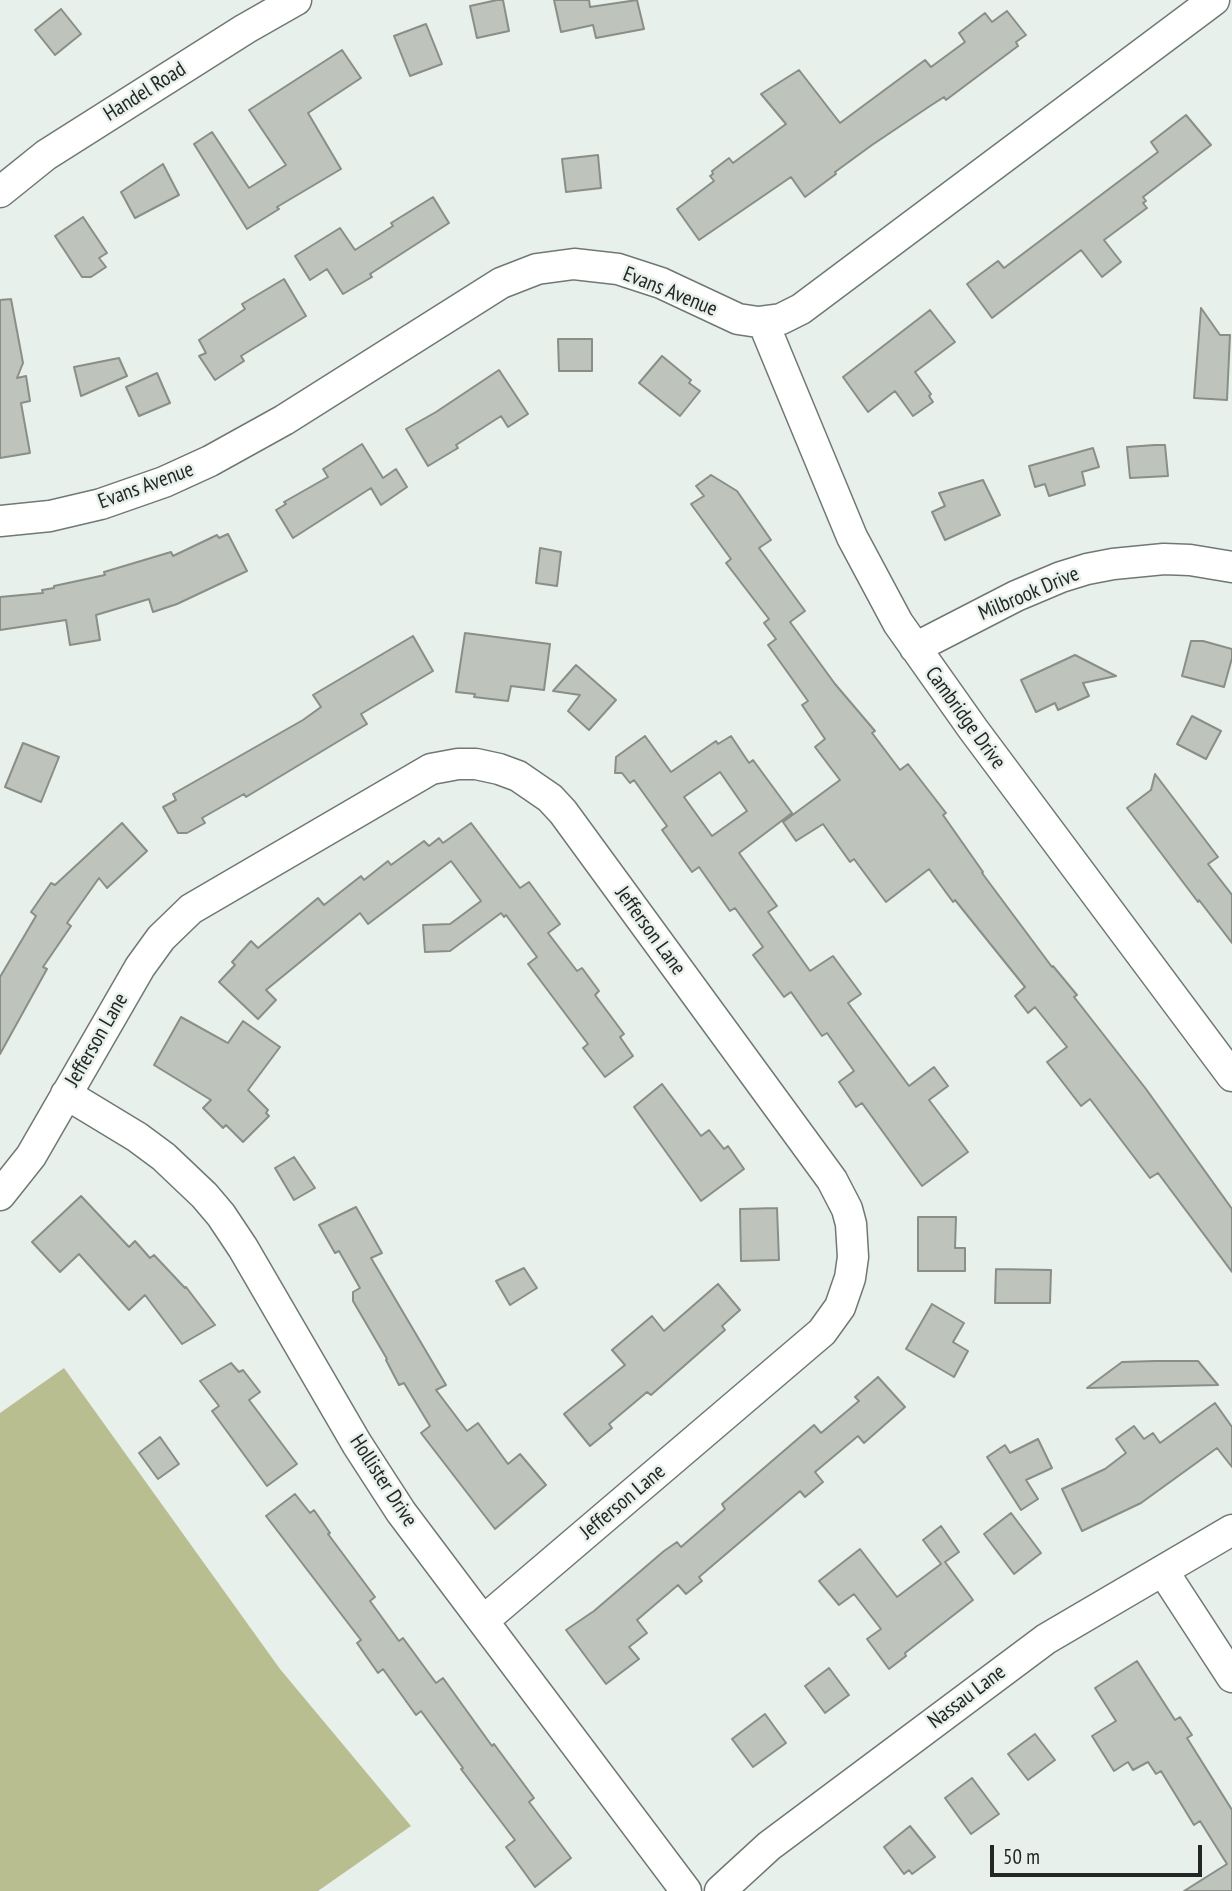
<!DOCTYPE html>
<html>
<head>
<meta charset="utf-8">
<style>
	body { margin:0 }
	#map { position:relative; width:1232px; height:1891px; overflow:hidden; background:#e8f0eb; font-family:"PT Sans Narrow",sans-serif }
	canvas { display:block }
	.scale { position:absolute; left:990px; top:1845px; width:212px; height:32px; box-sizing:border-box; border:4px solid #232624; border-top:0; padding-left:9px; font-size:21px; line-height:24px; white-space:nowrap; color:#232624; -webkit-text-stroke:5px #e8f0eb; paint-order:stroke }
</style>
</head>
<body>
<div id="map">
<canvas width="1232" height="1891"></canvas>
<div class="scale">50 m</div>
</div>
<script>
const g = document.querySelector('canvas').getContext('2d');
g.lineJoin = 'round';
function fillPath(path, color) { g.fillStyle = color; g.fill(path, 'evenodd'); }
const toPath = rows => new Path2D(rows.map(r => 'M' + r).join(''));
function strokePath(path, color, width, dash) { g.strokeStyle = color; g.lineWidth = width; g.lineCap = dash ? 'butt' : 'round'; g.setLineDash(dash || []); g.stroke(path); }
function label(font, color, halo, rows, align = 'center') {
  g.font = font + ' "PT Sans Narrow",sans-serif'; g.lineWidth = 5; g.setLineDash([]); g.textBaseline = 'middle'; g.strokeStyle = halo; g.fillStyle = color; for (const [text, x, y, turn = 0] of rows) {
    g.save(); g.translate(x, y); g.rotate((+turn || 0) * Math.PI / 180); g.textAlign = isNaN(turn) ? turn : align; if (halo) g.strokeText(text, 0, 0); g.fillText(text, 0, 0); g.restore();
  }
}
fillPath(toPath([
	[64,1368,280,1669,411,1826,318,1891,0,1891,0,1413]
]), '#b8be90');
const building = toPath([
	[497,0,503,0,509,31,477,38,470,6,497,0],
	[554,0,589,0,590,7,637,0,644,29,596,38,593,25,561,32,554,0],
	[61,9,81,34,55,55,35,30,61,9],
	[1007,11,1026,35,1016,42,1018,46,946,100,944,97,930,106,872,145,835,172,836,174,805,197,791,177,699,240,677,209,714,181,710,176,713,174,712,171,729,158,733,163,786,124,761,94,799,70,840,123,925,60,931,67,965,42,959,33,985,13,992,22,1007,11],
	[426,24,442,64,410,76,394,36,426,24],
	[342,50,361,78,308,113,341,169,277,207,279,209,247,229,194,144,212,132,249,188,286,165,249,110,342,50],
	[1186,115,1211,145,1143,197,1146,201,1143,203,1147,208,1104,240,1121,262,1102,277,1081,250,992,318,967,284,998,261,1004,268,1158,152,1151,142,1186,115],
	[598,155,601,188,566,192,562,159,598,155],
	[163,164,179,195,135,218,121,192,163,164],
	[433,197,449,223,370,274,372,277,343,294,327,269,310,280,295,256,340,228,355,250,393,226,391,223,433,197],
	[83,217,107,253,99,258,106,267,91,277,82,277,55,236,83,217],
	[284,279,306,316,241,356,244,361,215,380,199,356,206,353,199,340,245,309,242,304,284,279],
	[11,299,23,363,17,378,26,376,30,401,21,403,30,453,0,458,0,300,11,299],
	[1201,308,1220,335,1230,335,1227,400,1194,398,1201,308],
	[930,310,955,342,915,372,931,394,929,396,933,402,913,416,895,391,868,412,843,377,930,310],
	[558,339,592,339,592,371,559,371,558,339],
	[662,356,691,380,689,383,700,391,680,416,639,383,662,356],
	[119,358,127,376,81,396,74,367,119,358],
	[499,370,528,414,508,427,501,416,456,445,458,448,428,466,406,429,436,412,499,370],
	[157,373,170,403,139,416,126,387,157,373],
	[362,444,383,478,396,469,407,487,381,505,371,488,293,538,276,510,286,504,284,502,328,477,323,469,362,444],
	[1155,445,1165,445,1168,476,1130,478,1127,447,1155,445],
	[1093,448,1099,467,1082,472,1085,485,1049,496,1045,484,1035,487,1029,466,1093,448],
	[711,475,737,491,771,540,759,548,805,611,790,622,835,684,875,731,872,733,900,770,908,764,946,813,943,815,983,872,982,873,1052,967,1053,966,1077,995,1074,997,1146,1089,1232,1209,1232,1272,1158,1173,1150,1178,1090,1099,1081,1106,1047,1062,1067,1047,1035,1007,1028,1013,1015,996,1025,987,955,900,953,902,929,869,886,902,854,859,850,862,823,824,796,841,783,822,840,780,815,747,825,739,802,705,808,701,768,645,776,639,764,623,769,619,726,563,731,559,691,504,704,496,696,486,711,475],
	[983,480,1000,515,945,540,932,512,945,506,939,493,983,480],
	[228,534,247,571,177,604,153,612,149,599,96,615,100,640,70,645,66,620,0,630,0,597,43,593,42,590,54,588,54,586,105,575,104,572,171,552,173,556,217,535,219,538,228,534],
	[540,548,561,552,557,586,536,583,540,548],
	[465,633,550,644,544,690,511,686,508,701,474,697,475,694,456,692,465,633],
	[413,636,433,671,361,714,367,724,246,797,244,794,202,818,205,823,187,833,178,833,163,807,176,800,173,794,303,720,321,707,313,695,413,636],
	[1191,641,1203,641,1232,649,1232,658,1224,687,1182,676,1191,641],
	[1075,655,1116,676,1083,683,1089,696,1058,710,1055,703,1036,712,1021,680,1075,655],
	[576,665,616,700,589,730,568,711,580,695,553,691,576,665],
	[1192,716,1221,731,1206,759,1177,744,1192,716],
	[645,736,671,772,716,741,718,744,731,736,749,763,753,760,792,813,739,853,777,906,768,912,810,971,833,956,861,994,848,1003,909,1086,934,1067,948,1086,929,1100,968,1152,922,1186,862,1103,856,1107,839,1082,854,1071,827,1033,822,1036,791,992,784,997,753,955,763,947,735,908,730,911,699,867,692,872,662,830,667,826,634,780,630,783,622,773,615,773,616,757,645,736],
	[720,772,747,811,712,836,684,797,720,772],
	[23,743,59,757,41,802,5,787,23,743],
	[1155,774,1218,857,1208,864,1232,895,1232,943,1199,900,1198,902,1127,808,1151,790,1155,774],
	[122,823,147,851,107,888,99,878,67,923,71,926,43,967,47,969,0,1054,0,977,36,916,31,912,51,883,55,885,122,823],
	[471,823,520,888,529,882,560,924,548,933,577,971,582,968,599,991,595,995,624,1034,620,1037,633,1056,605,1077,583,1048,588,1044,528,964,537,957,506,915,504,917,501,913,450,951,425,952,423,925,450,924,481,901,451,861,368,924,360,913,266,990,276,1000,258,1019,219,982,235,965,232,962,251,941,258,948,318,898,324,905,361,876,364,880,388,861,391,865,424,841,429,846,439,838,443,843,471,823],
	[181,1017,228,1043,243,1021,280,1047,248,1090,268,1110,266,1113,269,1116,243,1142,226,1125,223,1128,203,1108,211,1100,154,1065,181,1017],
	[662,1084,701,1136,709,1130,724,1149,728,1146,744,1169,701,1201,634,1107,662,1084],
	[294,1157,315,1188,294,1200,275,1168,294,1157],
	[81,1196,129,1247,135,1241,150,1258,154,1255,185,1288,186,1287,215,1325,182,1344,145,1295,129,1310,79,1254,60,1272,32,1242,81,1196],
	[356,1207,382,1253,371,1258,446,1385,436,1390,467,1431,478,1423,508,1464,520,1454,546,1485,495,1529,421,1433,430,1426,404,1383,399,1385,386,1360,387,1359,353,1301,353,1292,360,1288,339,1251,335,1253,319,1225,356,1207],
	[777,1208,779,1260,741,1261,740,1209,777,1208],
	[918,1217,956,1217,955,1248,965,1248,965,1271,918,1271,918,1217],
	[524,1268,537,1288,510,1305,496,1281,524,1268],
	[996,1269,1051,1270,1050,1303,995,1303,996,1269],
	[718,1284,740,1310,722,1326,725,1330,651,1395,647,1392,609,1424,612,1428,590,1446,564,1414,625,1365,612,1350,652,1316,664,1331,718,1284],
	[932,1304,964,1323,953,1342,968,1351,954,1377,906,1349,932,1304],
	[1155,1361,1198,1361,1218,1385,1087,1388,1122,1362,1155,1361],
	[231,1363,239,1372,243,1370,260,1392,249,1400,297,1464,267,1486,212,1411,219,1406,200,1381,231,1363],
	[878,1377,905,1407,864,1443,858,1436,815,1472,823,1482,805,1497,800,1491,699,1577,702,1581,686,1594,678,1585,637,1620,647,1633,629,1647,639,1659,606,1684,566,1630,594,1611,664,1551,677,1542,681,1547,725,1509,722,1504,814,1425,821,1433,859,1401,855,1397,878,1377],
	[1215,1403,1232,1427,1232,1467,1217,1448,1141,1503,1082,1531,1062,1489,1105,1469,1126,1453,1116,1439,1134,1426,1144,1439,1153,1433,1160,1443,1215,1403],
	[160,1437,179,1464,158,1479,139,1453,160,1437],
	[1038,1439,1052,1468,1026,1480,1038,1499,1021,1510,987,1457,1005,1445,1010,1453,1038,1439],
	[295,1494,310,1513,314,1510,330,1533,328,1534,375,1597,370,1601,399,1641,403,1638,436,1683,443,1678,492,1746,494,1744,534,1798,529,1802,571,1858,535,1887,506,1847,515,1840,461,1769,463,1768,421,1711,416,1715,383,1669,378,1673,357,1643,361,1640,266,1516,295,1494],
	[1011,1513,1041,1553,1014,1574,984,1534,1011,1513],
	[941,1526,959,1552,945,1562,973,1600,905,1653,906,1656,889,1669,867,1639,881,1629,854,1594,839,1605,819,1581,860,1549,897,1597,941,1564,923,1540,941,1526],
	[1137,1661,1175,1720,1180,1717,1192,1735,1187,1738,1232,1810,1232,1891,1184,1891,1227,1864,1200,1821,1194,1825,1161,1771,1156,1774,1148,1762,1133,1770,1128,1762,1114,1771,1092,1736,1116,1721,1095,1688,1137,1661],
	[829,1668,849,1695,825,1713,805,1686,829,1668],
	[765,1714,786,1743,753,1767,732,1739,765,1714],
	[1035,1734,1055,1760,1028,1780,1008,1754,1035,1734],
	[972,1778,999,1814,971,1834,945,1798,972,1778],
	[910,1826,935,1857,912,1874,909,1870,904,1874,884,1847,910,1826]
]);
fillPath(building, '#bec3bc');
strokePath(building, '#898e87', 2);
const minor = toPath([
	[0,192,46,155,245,29,296,0],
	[763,322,852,537,898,623,973,729,1232,1076],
	[0,521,50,516,101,504,164,482,210,461,284,420,501,283,537,269,574,264,618,269,661,283,738,319,758,322,781,319,801,309,1214,0],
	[915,648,1016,596,1061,577,1087,569,1113,564,1164,559,1190,560,1232,567],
	[66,1094,137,1137,164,1157,204,1195,221,1215,243,1248,357,1444,401,1512,686,1891],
	[0,1195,31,1156,140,967,161,938,191,909,431,769,458,764,476,764,499,769,518,776,550,798,563,812,832,1180,847,1209,851,1224,853,1257,850,1278,840,1307,822,1332,483,1621],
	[1163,1571,1232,1677],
	[720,1891,769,1846,1046,1639,1232,1530]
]);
strokePath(minor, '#707873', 33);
strokePath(minor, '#fff', 30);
label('21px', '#232624', '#e8f0eb', [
	["Handel Road",145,92,-32],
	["Evans Avenue",670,292,22],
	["Evans Avenue",146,486,-20],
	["Milbrook Drive",1029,594,-23],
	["Cambridge Drive",965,718,54],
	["Jefferson Lane",650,931,54],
	["Jefferson Lane",97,1040,-60],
	["Hollister Drive",383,1481,57],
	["Jefferson Lane",623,1502,-40],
	["Nassau Lane",967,1697,-37]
]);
</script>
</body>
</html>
